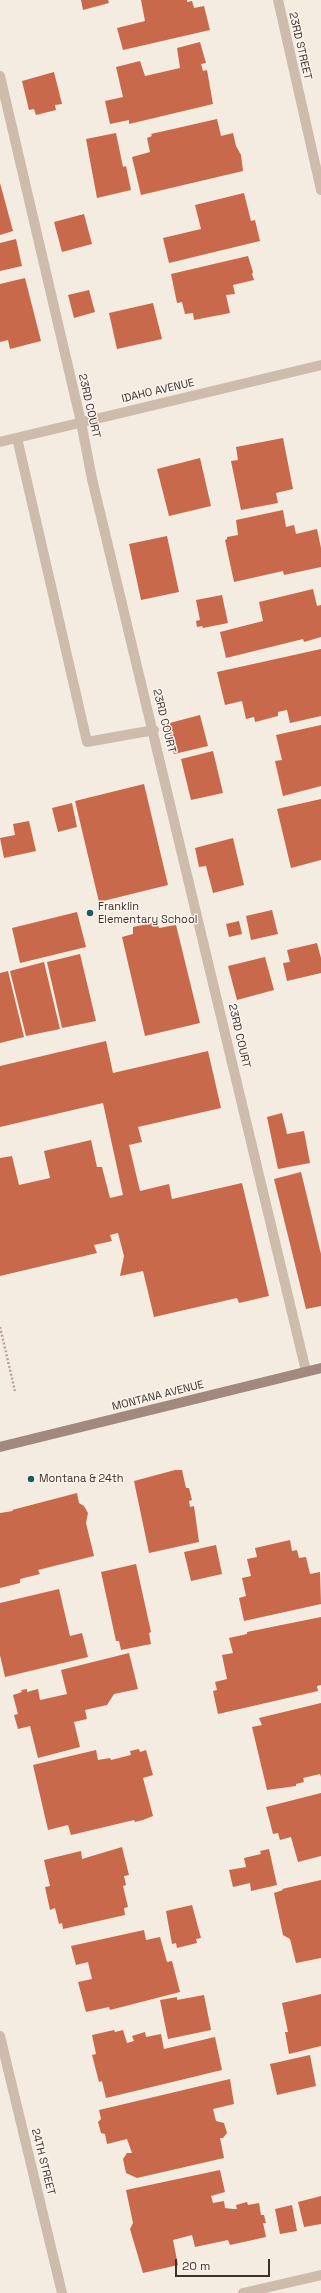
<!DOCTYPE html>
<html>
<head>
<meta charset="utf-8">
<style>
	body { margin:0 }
	#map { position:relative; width:321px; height:2293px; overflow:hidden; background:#f4ebe1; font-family:"Space Grotesk",sans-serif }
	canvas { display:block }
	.scale { position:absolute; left:175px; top:2259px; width:95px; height:18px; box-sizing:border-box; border:2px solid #3b302b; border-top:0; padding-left:5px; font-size:12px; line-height:14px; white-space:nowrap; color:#3b302b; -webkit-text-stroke:3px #fbf5ee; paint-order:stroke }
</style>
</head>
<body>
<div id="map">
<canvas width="321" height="2293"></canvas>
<div class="scale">20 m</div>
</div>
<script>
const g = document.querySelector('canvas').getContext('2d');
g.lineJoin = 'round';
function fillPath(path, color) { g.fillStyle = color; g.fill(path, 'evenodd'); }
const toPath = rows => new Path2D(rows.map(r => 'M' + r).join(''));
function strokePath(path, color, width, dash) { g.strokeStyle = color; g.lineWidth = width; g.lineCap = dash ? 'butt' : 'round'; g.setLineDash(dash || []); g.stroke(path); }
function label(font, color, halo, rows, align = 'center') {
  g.font = font + ' "Space Grotesk",sans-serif'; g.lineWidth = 3; g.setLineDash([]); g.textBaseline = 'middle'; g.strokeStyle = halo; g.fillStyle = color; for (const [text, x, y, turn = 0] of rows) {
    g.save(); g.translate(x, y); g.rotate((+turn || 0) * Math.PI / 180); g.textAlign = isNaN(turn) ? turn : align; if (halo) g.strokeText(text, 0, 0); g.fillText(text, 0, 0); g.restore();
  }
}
fillPath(toPath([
	[81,0,108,0,109,3,83,10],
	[141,0,187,0,187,2,192,1,194,8,204,6,210,30,123,50,117,28,145,21],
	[200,42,206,63,201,64,203,71,207,70,213,104,129,124,129,120,110,124,105,101,123,97,116,67,140,61,145,76,180,68,177,48],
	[54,72,62,104,55,105,56,110,36,115,34,109,29,110,22,81],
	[217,119,221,136,233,133,236,146,241,155,243,171,141,195,132,157,150,152,147,138,152,136,151,134],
	[116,133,123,167,126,166,131,190,97,198,86,139],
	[0,183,13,231,0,235],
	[244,193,251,221,255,220,260,241,169,263,163,238,201,229,195,205],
	[84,214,92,244,62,252,54,222],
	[16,239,22,266,0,271,0,243],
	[248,256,253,272,252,274,254,280,233,285,235,294,226,295,230,313,194,320,193,313,185,314,182,302,177,303,171,274],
	[25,278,41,341,10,349,8,340,0,342,0,284],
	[89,290,95,312,74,318,68,295],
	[153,303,162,339,117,349,109,313],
	[283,438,293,489,276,493,278,503,241,510,231,461,238,460,236,447],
	[200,458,211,506,169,516,157,469],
	[283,510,286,527,294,525,296,534,317,529,321,548,321,567,284,575,283,571,234,582,225,540,227,539,227,537,238,535,236,520],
	[167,536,179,592,141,600,129,544],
	[313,589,317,606,321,605,321,637,304,642,303,639,226,658,220,632,263,621,259,602],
	[222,595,228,623,203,628,202,626,197,627,196,621,200,620,196,600],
	[321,649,321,716,290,723,287,710,278,712,278,716,255,722,254,717,246,719,242,701,225,705,217,672],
	[200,715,208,746,174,754,166,724],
	[321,725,321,786,283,796,275,761,282,760,276,735],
	[213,751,223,793,191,800,181,759],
	[144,784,168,885,99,902,75,801],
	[321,799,321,860,291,868,277,809],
	[72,803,77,827,58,832,52,808],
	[29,821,36,851,4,858,0,838,15,835,13,824],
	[233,838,244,885,213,893,206,866,199,867,195,848],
	[272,910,278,934,251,940,246,916],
	[77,912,86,947,20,963,12,928],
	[239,921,242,934,229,937,226,924],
	[157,922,159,928,176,925,200,1023,145,1036,122,937,133,934,133,927],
	[317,943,321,958,321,973,287,981,283,963,290,962,287,950],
	[80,954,96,1021,62,1028,47,962],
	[265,957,274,990,237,1000,228,966],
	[44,962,60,1029,26,1036,10,971],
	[8,971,24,1037,0,1043,0,973],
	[106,1041,113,1073,208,1051,221,1108,138,1127,142,1142,129,1145,140,1191,169,1184,172,1199,242,1183,269,1296,239,1303,237,1298,154,1317,143,1271,120,1276,124,1256,118,1233,110,1235,112,1241,94,1245,97,1253,0,1276,0,1158,12,1156,19,1185,50,1178,44,1151,91,1140,97,1167,102,1167,110,1198,123,1195,103,1103,0,1127,0,1066],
	[282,1113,287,1134,304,1131,310,1163,278,1169,267,1117],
	[301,1172,321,1254,321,1306,306,1309,274,1179],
	[175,1470,182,1470,186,1488,189,1488,192,1500,189,1501,190,1507,194,1506,199,1542,149,1553,134,1481],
	[77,1493,79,1503,84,1506,88,1513,86,1523,94,1556,38,1570,40,1574,20,1579,20,1583,0,1588,0,1513,13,1511,12,1510],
	[290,1540,292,1551,297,1550,299,1558,306,1557,310,1574,320,1572,321,1604,244,1621,239,1598,246,1596,242,1578,251,1576,247,1559,257,1557,255,1548],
	[216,1545,222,1574,191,1581,184,1552],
	[136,1564,151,1632,149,1633,151,1644,121,1650,119,1641,116,1641,101,1572],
	[59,1589,70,1636,82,1633,88,1657,5,1677,0,1655,0,1603],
	[321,1617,321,1685,317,1686,318,1691,218,1714,213,1691,217,1690,215,1682,227,1679,222,1655,233,1653,229,1638,247,1634,247,1632],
	[129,1653,138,1689,114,1694,107,1705,85,1710,87,1719,74,1722,80,1747,38,1758,30,1726,18,1729,14,1715,18,1714,13,1695,22,1692,21,1690,27,1689,27,1692,38,1689,40,1700,67,1694,61,1670],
	[321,1703,321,1777,320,1774,303,1778,304,1782,296,1784,296,1786,267,1790,252,1727,262,1725,259,1718],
	[139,1749,140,1752,146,1750,153,1775,143,1778,153,1816,143,1820,135,1822,134,1820,71,1835,68,1825,48,1830,33,1765,96,1750,98,1760,110,1758,111,1760,131,1755,130,1751],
	[321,1793,321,1856,298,1862,291,1837,280,1840,278,1833,273,1834,266,1807],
	[122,1847,129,1875,124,1876,126,1885,123,1886,128,1907,124,1908,125,1915,63,1929,62,1923,59,1924,55,1908,50,1910,45,1887,50,1886,44,1860,81,1851,82,1859],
	[269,1849,277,1885,251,1891,250,1883,233,1887,229,1870,246,1867,244,1858,261,1854,260,1851],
	[321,1880,321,1958,296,1963,290,1939,283,1935,274,1893,283,1890,282,1889],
	[192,1905,201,1938,196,1939,197,1943,177,1948,176,1943,172,1944,166,1911],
	[144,1930,146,1940,160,1937,167,1962,172,1961,180,1992,110,2010,109,2007,86,2012,78,1982,92,1979,88,1962,76,1965,71,1946],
	[321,1994,321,2046,289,2054,285,2032,288,2032,282,2003],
	[204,1995,211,2030,168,2039,160,2000,177,1997,177,2000],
	[114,2030,115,2032,123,2030,127,2043,134,2041,132,2036,145,2032,146,2037,161,2034,164,2049,215,2037,222,2070,106,2098,102,2081,99,2082,92,2055,96,2054,92,2035],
	[310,2055,316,2086,277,2095,270,2064],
	[230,2079,234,2104,213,2109,216,2121,224,2123,227,2133,223,2138,220,2138,224,2158,137,2178,126,2173,123,2159,127,2153,132,2153,127,2139,107,2144,105,2134,101,2133,98,2122,101,2119,99,2110],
	[220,2170,225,2192,211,2196,213,2203,224,2201,225,2208,233,2209,237,2209,236,2205,247,2202,248,2205,259,2203,261,2215,264,2215,266,2223,263,2223,266,2237,230,2245,228,2240,195,2247,192,2235,173,2240,178,2265,143,2273,130,2229,133,2223,126,2190],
	[321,2196,321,2224,304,2227,298,2202],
	[292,2205,297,2231,280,2234,275,2209]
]), '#c8694b');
strokePath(toPath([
	[0,1327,15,1391]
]), '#b9a596', 2.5, [2, 2]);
strokePath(toPath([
	[0,76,81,422,92,479,306,1371],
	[17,438,87,742,154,730]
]), '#cdbbac', 10);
strokePath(toPath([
	[278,0,321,190],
	[0,442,321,365],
	[0,2036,62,2293],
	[243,2293,321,2275]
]), '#cdbbac', 10);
strokePath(toPath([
	[0,1447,321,1368]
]), '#a18a7d', 10);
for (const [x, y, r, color] of [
	[90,913,4,"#1f5a5e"],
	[31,1479,4,"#1f5a5e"]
]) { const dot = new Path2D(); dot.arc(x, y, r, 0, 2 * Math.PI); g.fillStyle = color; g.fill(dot); strokePath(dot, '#fbf5ee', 1.5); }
label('11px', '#3b302b', '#fbf5ee', [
	["23RD STREET",300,46,77],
	["IDAHO AVENUE",158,391,-13],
	["23RD COURT",89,406,77],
	["23RD COURT",164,721,76],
	["23RD COURT",239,1036,77],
	["MONTANA AVENUE",158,1396,-14],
	["24TH STREET",43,2162,76]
]);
label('11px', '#3b302b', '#fbf5ee', [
	["Franklin",98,907],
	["Elementary School",98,920],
	["Montana & 24th",39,1479]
], 'left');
</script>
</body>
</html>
